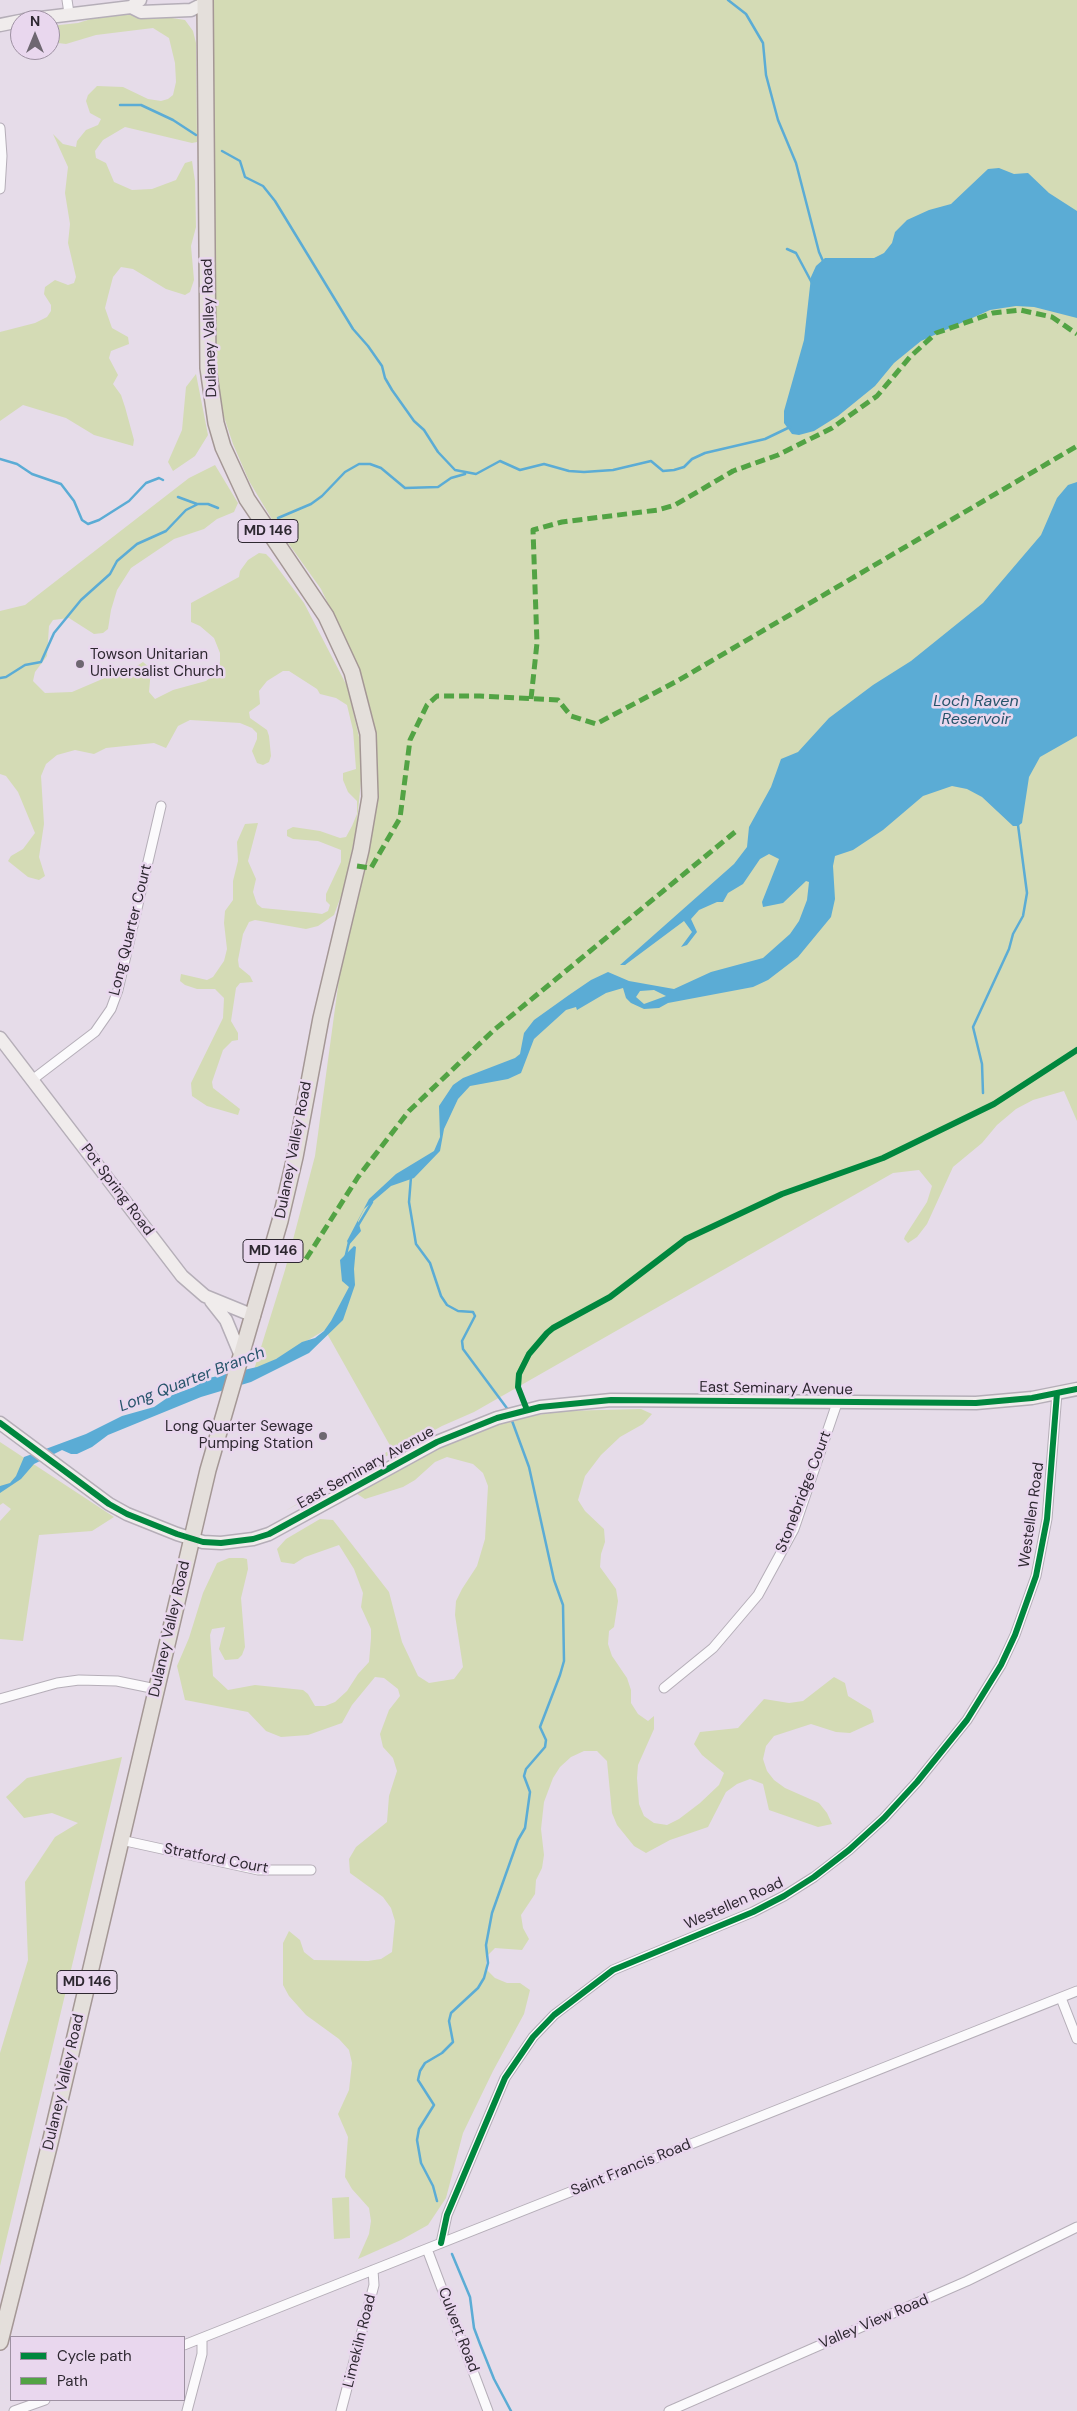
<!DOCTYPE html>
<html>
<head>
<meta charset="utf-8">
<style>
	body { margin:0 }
	#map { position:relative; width:1077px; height:2411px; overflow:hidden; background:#e6dce9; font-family:"DM Sans",sans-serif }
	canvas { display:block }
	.legend { position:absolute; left:10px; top:2336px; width:175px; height:65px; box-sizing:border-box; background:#e9d7ee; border:1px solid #9e91a2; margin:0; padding:6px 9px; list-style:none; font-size:15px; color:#2e2831 }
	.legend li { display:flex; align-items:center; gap:10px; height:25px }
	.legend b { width:25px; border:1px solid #9e91a2 }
	.north { position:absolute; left:10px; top:10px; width:50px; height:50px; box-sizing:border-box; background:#e9d7ee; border:1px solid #9e91a2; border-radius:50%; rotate:0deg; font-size:14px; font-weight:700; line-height:20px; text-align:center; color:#2e2831 }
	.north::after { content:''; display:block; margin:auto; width:18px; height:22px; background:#6e6771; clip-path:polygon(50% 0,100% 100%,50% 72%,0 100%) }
</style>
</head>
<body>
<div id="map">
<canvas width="1077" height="2411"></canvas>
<ul class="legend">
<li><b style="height:6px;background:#00873e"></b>Cycle path</li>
<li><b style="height:6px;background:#52a344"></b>Path</li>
</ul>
<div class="north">N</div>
</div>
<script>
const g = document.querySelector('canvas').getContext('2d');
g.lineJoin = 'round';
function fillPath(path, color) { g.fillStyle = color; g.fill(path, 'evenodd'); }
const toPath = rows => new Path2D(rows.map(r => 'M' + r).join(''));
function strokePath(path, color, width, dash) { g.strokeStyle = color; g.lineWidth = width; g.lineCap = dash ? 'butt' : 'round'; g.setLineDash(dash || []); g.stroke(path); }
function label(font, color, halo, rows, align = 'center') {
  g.font = font + ' "DM Sans",sans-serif'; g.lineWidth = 5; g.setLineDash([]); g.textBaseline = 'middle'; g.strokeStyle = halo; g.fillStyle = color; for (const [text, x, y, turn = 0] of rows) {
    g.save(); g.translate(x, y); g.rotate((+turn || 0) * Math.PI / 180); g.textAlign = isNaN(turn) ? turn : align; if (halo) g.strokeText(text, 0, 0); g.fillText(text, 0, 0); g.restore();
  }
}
fillPath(toPath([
	[211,0,1077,0,1077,1121,1064,1091,1033,1100,1016,1109,997,1125,982,1143,953,1167,927,1224,917,1237,908,1243,904,1239,905,1236,927,1202,932,1186,919,1170,893,1173,474,1412,442,1426,285,1511,392,1449,325,1330,253,1373,285,1270,315,1156,344,942,376,799,377,766,375,740,369,703,346,641,321,589,276,526,249,481,233,444,217,396,215,368],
	[104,15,152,15,185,20,193,31,196,43,197,142,192,143,125,127,103,140,95,151,96,158,106,163,114,182,132,190,152,189,176,180,185,163,192,161,195,181,196,227,191,246,194,280,190,292,185,295,166,289,133,269,121,267,113,277,108,296,105,308,112,328,128,337,129,344,111,351,109,358,118,375,113,384,121,395,125,407,134,440,133,446,94,435,66,418,23,405,0,421,0,332,35,323,47,317,51,311,51,305,44,294,45,287,55,280,68,285,74,283,76,277,68,243,70,224,65,193,68,167,53,134,63,144,76,147,77,141,86,130,98,125,101,119,90,113,86,101,88,95,97,86,123,87,148,99,161,101,168,99,173,95,176,82,175,63,169,38,153,28,96,35,66,44,50,42,50,26,78,23],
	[196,374,208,435,195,456,173,471,168,462,182,430,186,387],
	[215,465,238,503,234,512,217,519,204,529,174,539,131,568,117,590,111,610,108,629,103,633,94,634,69,618,53,620,49,626,47,656,35,672,33,681,45,693,72,692,107,677,126,673,143,662,151,669,149,692,155,699,173,690,206,681,214,675,220,662,220,653,214,638,200,626,191,622,191,603,239,577,240,571,248,560,259,553,266,554,271,559,304,603,347,686,359,737,362,771,356,831,343,891,334,915,318,926,306,929,255,920,249,922,243,934,238,960,239,967,250,976,253,982,240,983,236,988,231,1021,238,1033,238,1040,232,1041,223,1050,212,1082,213,1088,240,1109,238,1115,207,1106,192,1096,191,1083,223,1018,224,998,215,989,197,989,185,985,180,981,181,974,207,980,213,977,224,961,227,949,224,923,225,911,233,900,233,881,238,861,237,842,245,824,258,823,248,861,256,879,253,892,257,904,262,908,315,913,322,914,328,911,330,905,326,901,326,894,341,862,341,850,318,841,293,839,287,836,287,830,293,827,320,831,340,838,346,837,352,826,357,814,357,801,348,792,343,780,343,773,356,769,353,730,347,705,336,698,320,694,317,689,289,671,283,671,267,681,259,691,260,704,249,712,250,718,267,730,269,736,271,756,269,762,263,765,257,763,252,751,257,739,257,733,252,728,240,723,190,720,178,726,166,748,154,743,106,748,94,754,75,750,57,755,46,764,41,776,44,824,39,857,45,876,39,880,28,877,8,861,11,856,23,849,35,833,18,792,6,776,0,774,0,611,25,605,189,478],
	[641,1409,652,1414,643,1424,620,1437,601,1455,585,1476,578,1500,585,1511,604,1529,605,1542,601,1554,600,1567,616,1589,618,1601,614,1627,609,1631,608,1644,612,1656,627,1678,631,1690,631,1703,638,1714,648,1721,654,1716,654,1729,638,1765,637,1778,639,1804,644,1816,654,1823,667,1825,679,1819,700,1803,719,1785,724,1773,702,1755,694,1744,700,1732,738,1728,764,1699,789,1703,803,1701,834,1677,845,1683,848,1696,871,1710,874,1722,850,1733,836,1732,811,1724,774,1736,766,1746,763,1759,767,1771,774,1780,785,1788,819,1803,827,1813,832,1824,818,1827,769,1810,763,1784,750,1779,737,1784,726,1792,708,1827,670,1840,646,1853,634,1846,617,1825,612,1813,607,1761,597,1751,584,1751,571,1757,560,1767,553,1778,544,1802,541,1829,544,1855,542,1868,536,1880,535,1894,521,1915,523,1928,529,1939,522,1950,495,1948,486,1957,486,1969,495,1978,507,1983,520,1983,530,1990,524,2014,493,2071,463,2133,446,2198,428,2225,401,2240,358,2259,369,2234,371,2221,369,2208,352,2189,345,2177,348,2137,338,2114,349,2090,352,2063,349,2050,339,2039,306,2015,289,1996,283,1985,283,1943,289,1931,300,1940,304,1952,314,1960,368,1961,381,1959,392,1952,395,1921,391,1908,383,1897,350,1873,349,1859,356,1847,387,1822,389,1796,397,1771,393,1758,383,1747,380,1734,389,1710,400,1696,398,1689,384,1678,375,1677,352,1705,342,1723,308,1735,281,1737,266,1731,248,1712,185,1700,177,1666,189,1638,203,1593,217,1563,229,1558,243,1558,247,1559,248,1569,241,1598,245,1647,242,1655,238,1659,225,1660,219,1649,225,1627,212,1629,210,1635,213,1676,228,1690,255,1685,303,1690,308,1694,315,1706,325,1706,335,1702,347,1691,358,1674,369,1662,371,1638,371,1629,361,1607,363,1593,354,1569,339,1545,305,1557,294,1564,281,1562,277,1549,286,1539,320,1519,333,1520,389,1592,402,1642,418,1676,429,1683,454,1679,463,1667,455,1615,456,1601,462,1589,477,1566,485,1539,488,1486,483,1473,473,1464,447,1457,435,1462,415,1480,403,1487,365,1499,354,1492,450,1442,512,1419,563,1411],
	[0,1442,114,1517,92,1531,39,1535,23,1641,0,1639,0,1521,11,1509,3,1503,0,1505],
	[122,1757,0,2266,0,2053,28,1960,25,1882,55,1837,78,1823,52,1813,24,1818,6,1797,27,1778],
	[349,2197,350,2238,334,2239,332,2198]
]), '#d4dbb5');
fillPath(toPath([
	[999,168,1014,174,1028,173,1049,193,1077,211,1077,318,1034,307,1016,306,990,310,921,341,894,363,875,386,838,416,814,431,799,435,792,434,784,423,784,411,804,340,811,277,816,266,825,258,874,258,884,253,892,243,895,232,907,220,929,210,951,204,988,169],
	[1077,482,1077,736,1040,757,1029,777,1022,823,1018,826,1013,826,982,797,967,789,952,786,923,796,883,830,853,850,835,856,833,866,835,899,831,917,798,957,768,980,753,987,668,1003,659,1008,644,1009,631,1003,626,998,623,988,606,993,577,1010,576,1007,566,1010,534,1039,521,1073,508,1079,470,1086,458,1099,444,1129,440,1151,414,1178,391,1186,364,1209,358,1221,361,1231,349,1245,347,1241,369,1199,396,1174,434,1151,440,1137,439,1106,453,1085,463,1078,515,1058,520,1054,524,1033,534,1020,569,995,591,980,608,972,629,981,674,989,711,972,763,958,790,934,799,921,807,900,809,882,806,881,783,903,763,907,762,902,779,859,769,854,760,859,743,884,728,893,723,902,717,902,699,910,691,919,697,932,687,945,681,947,692,932,684,921,625,965,620,965,734,864,747,847,749,827,771,787,781,759,798,752,829,718,873,685,911,661,983,603,1041,535,1057,498,1068,485],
	[654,990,666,996,644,1004,636,997,640,991],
	[354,1246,356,1247,354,1269,355,1285,343,1320,309,1353,251,1382,201,1397,108,1435,92,1447,77,1454,71,1454,62,1450,34,1464,21,1479,0,1493,0,1486,10,1483,16,1476,24,1457,86,1434,122,1416,154,1407,170,1396,194,1387,209,1378,257,1367,276,1359,302,1342,315,1338,324,1331,331,1321,349,1287,342,1281,340,1260]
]), '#5bacd5');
strokePath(toPath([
	[728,0,746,14,763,43,766,75,778,120,796,163,819,252,823,261],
	[120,105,141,105,173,120,196,135],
	[222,151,240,161,245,177,263,186,275,201,353,329,368,346,382,366,385,378,392,390,414,421,424,430,438,452,455,470,476,474,500,461,520,470,544,464,569,471,584,472,613,470,651,461,663,471,674,470,684,467,692,459,705,453,765,439,790,427],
	[787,249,796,253,812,283],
	[0,459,17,464,32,474,61,484,74,501,82,520,88,524,99,520,129,501,146,483,159,478,163,480],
	[178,497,197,504],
	[278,518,311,504,322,496,345,472,359,464,370,464,381,468,405,488,438,487,451,478,465,474],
	[0,678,6,677,25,665,41,662,54,633,81,600,110,574,117,561,137,544,166,531,186,510,198,504,208,504,218,508],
	[983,1093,982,1064,973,1027,1009,949,1013,934,1023,916,1027,893,1018,825],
	[411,1177,409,1202,416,1244,430,1263,441,1296,447,1305,458,1311,473,1312,475,1316,462,1341,463,1349,509,1411],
	[357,1227,372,1202],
	[345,1259,349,1242],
	[437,2201,433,2186,421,2163,417,2140,419,2129,434,2105,418,2080,420,2071,425,2063,442,2053,453,2042,449,2021,451,2013,478,1988,484,1978,488,1963,486,1945,492,1913,518,1840,525,1828,530,1792,524,1776,526,1769,545,1747,546,1740,540,1727,560,1675,564,1661,563,1605,554,1580,529,1467,511,1418],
	[452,2254,470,2297,474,2328,480,2344,494,2379,511,2411]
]), '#5bacd5', 2.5);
const street = toPath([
	[67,0,69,13],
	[0,128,2,156,0,189],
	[32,1080,95,1032,111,1009,118,990,161,806],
	[664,1688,713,1648,758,1595,794,1529,837,1403],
	[0,1699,57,1683,79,1680,117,1681,156,1689],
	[121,1840,258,1870,311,1870],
	[1061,1998,1077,2039],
	[441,2243,447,2215,505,2078,533,2037,554,2015,613,1970,753,1912,784,1896,814,1877,849,1850,884,1818,917,1782,967,1720,1001,1665,1015,1635,1036,1576,1047,1519,1057,1393],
	[427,2249,488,2411],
	[184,2345,1077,1991],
	[14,2411,45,2400],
	[187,2411,202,2354,202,2338],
	[341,2411,374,2285,373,2270],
	[669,2411,967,2281,1077,2227]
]);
const secondary = toPath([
	[131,7,141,12,191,10,205,3],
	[24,20,131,7,140,0],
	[0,25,20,21],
	[0,1038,182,1276,205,1296,254,1316],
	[211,1301,226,1320,241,1356],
	[0,1423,109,1504,127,1514,177,1534,203,1542,221,1543,253,1539,269,1534,437,1442,497,1418,540,1407,611,1400,976,1403,1032,1398,1077,1389]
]);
const primary = toPath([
	[0,2342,50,2143,208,1470,280,1221,295,1157,321,1018,361,850,370,797,368,734,352,672,326,616,247,499,223,447,216,423,208,368,205,0]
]);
strokePath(street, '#b5aeb8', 11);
strokePath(secondary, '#b5aeb8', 15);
strokePath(primary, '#a49795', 18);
strokePath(street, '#fbfafc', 9);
strokePath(secondary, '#f0ecec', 12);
strokePath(primary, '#e4dfdb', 15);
strokePath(toPath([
	[531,699,537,643,533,530,562,522,658,510,675,505,733,471,778,455,832,428,877,396,910,357,936,333,993,313,1020,310,1052,317,1077,334],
	[357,866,371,868,400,818,410,740,427,705,437,696,480,696,558,700,571,716,596,724,679,680,1077,446],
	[306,1259,358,1177,409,1111,494,1030,735,832]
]), '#52a344', 5, [10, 5]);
strokePath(toPath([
	[527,1410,518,1387,519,1374,529,1354,547,1333,553,1328,610,1297,686,1239,782,1194,883,1158,994,1104,1077,1050],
	[0,1423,109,1504,127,1514,177,1534,203,1542,221,1543,253,1539,269,1534,437,1442,497,1418,540,1407,611,1400,976,1403,1032,1398,1077,1389],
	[441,2243,447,2215,505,2078,533,2037,554,2015,613,1970,753,1912,784,1896,814,1877,849,1850,884,1818,917,1782,967,1720,1001,1665,1015,1635,1036,1576,1047,1519,1057,1393]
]), '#00873e', 6);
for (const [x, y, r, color] of [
	[80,664,5,"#6e6771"],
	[323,1436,5,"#6e6771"]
]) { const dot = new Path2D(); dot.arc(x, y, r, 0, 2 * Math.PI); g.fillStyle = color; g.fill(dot); strokePath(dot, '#e9d7ee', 2); }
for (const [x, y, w] of [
	[268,531,60],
	[273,1251,60],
	[87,1982,60]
]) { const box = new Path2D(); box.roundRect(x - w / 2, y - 11.5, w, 23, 4); g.fillStyle = '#e9d7ee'; g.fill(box); strokePath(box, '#2e2831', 1); }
label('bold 14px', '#2e2831', null, [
	["MD 146",268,531],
	["MD 146",273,1251],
	["MD 146",87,1982]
]);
label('15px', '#2e2831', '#e9d7ee', [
	["Dulaney Valley Road",210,328,-92],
	["Long Quarter Court",131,930,-76],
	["Dulaney Valley Road",294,1150,-79],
	["Pot Spring Road",117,1190,53],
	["East Seminary Avenue",776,1389,1],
	["East Seminary Avenue",366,1468,-29],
	["Stonebridge Court",804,1492,-69],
	["Westellen Road",1032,1515,-82],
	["Dulaney Valley Road",170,1629,-77],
	["Stratford Court",216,1859,11],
	["Westellen Road",734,1904,-24],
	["Dulaney Valley Road",64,2082,-77],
	["Saint Francis Road",631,2168,-22],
	["Valley View Road",874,2322,-23],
	["Culvert Road",458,2330,69],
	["Limekiln Road",360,2341,-76]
]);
label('15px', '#2e2831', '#e9d7ee', [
	["Towson Unitarian",90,655],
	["Universalist Church",90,672],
	["Long Quarter Sewage",313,1427,"right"],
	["Pumping Station",313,1444,"right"]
], 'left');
label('italic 16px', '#27546b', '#e9d7ee', [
	["Loch Raven",976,702],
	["Reservoir",976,720],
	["Long Quarter Branch",192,1380,-21]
]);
</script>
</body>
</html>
